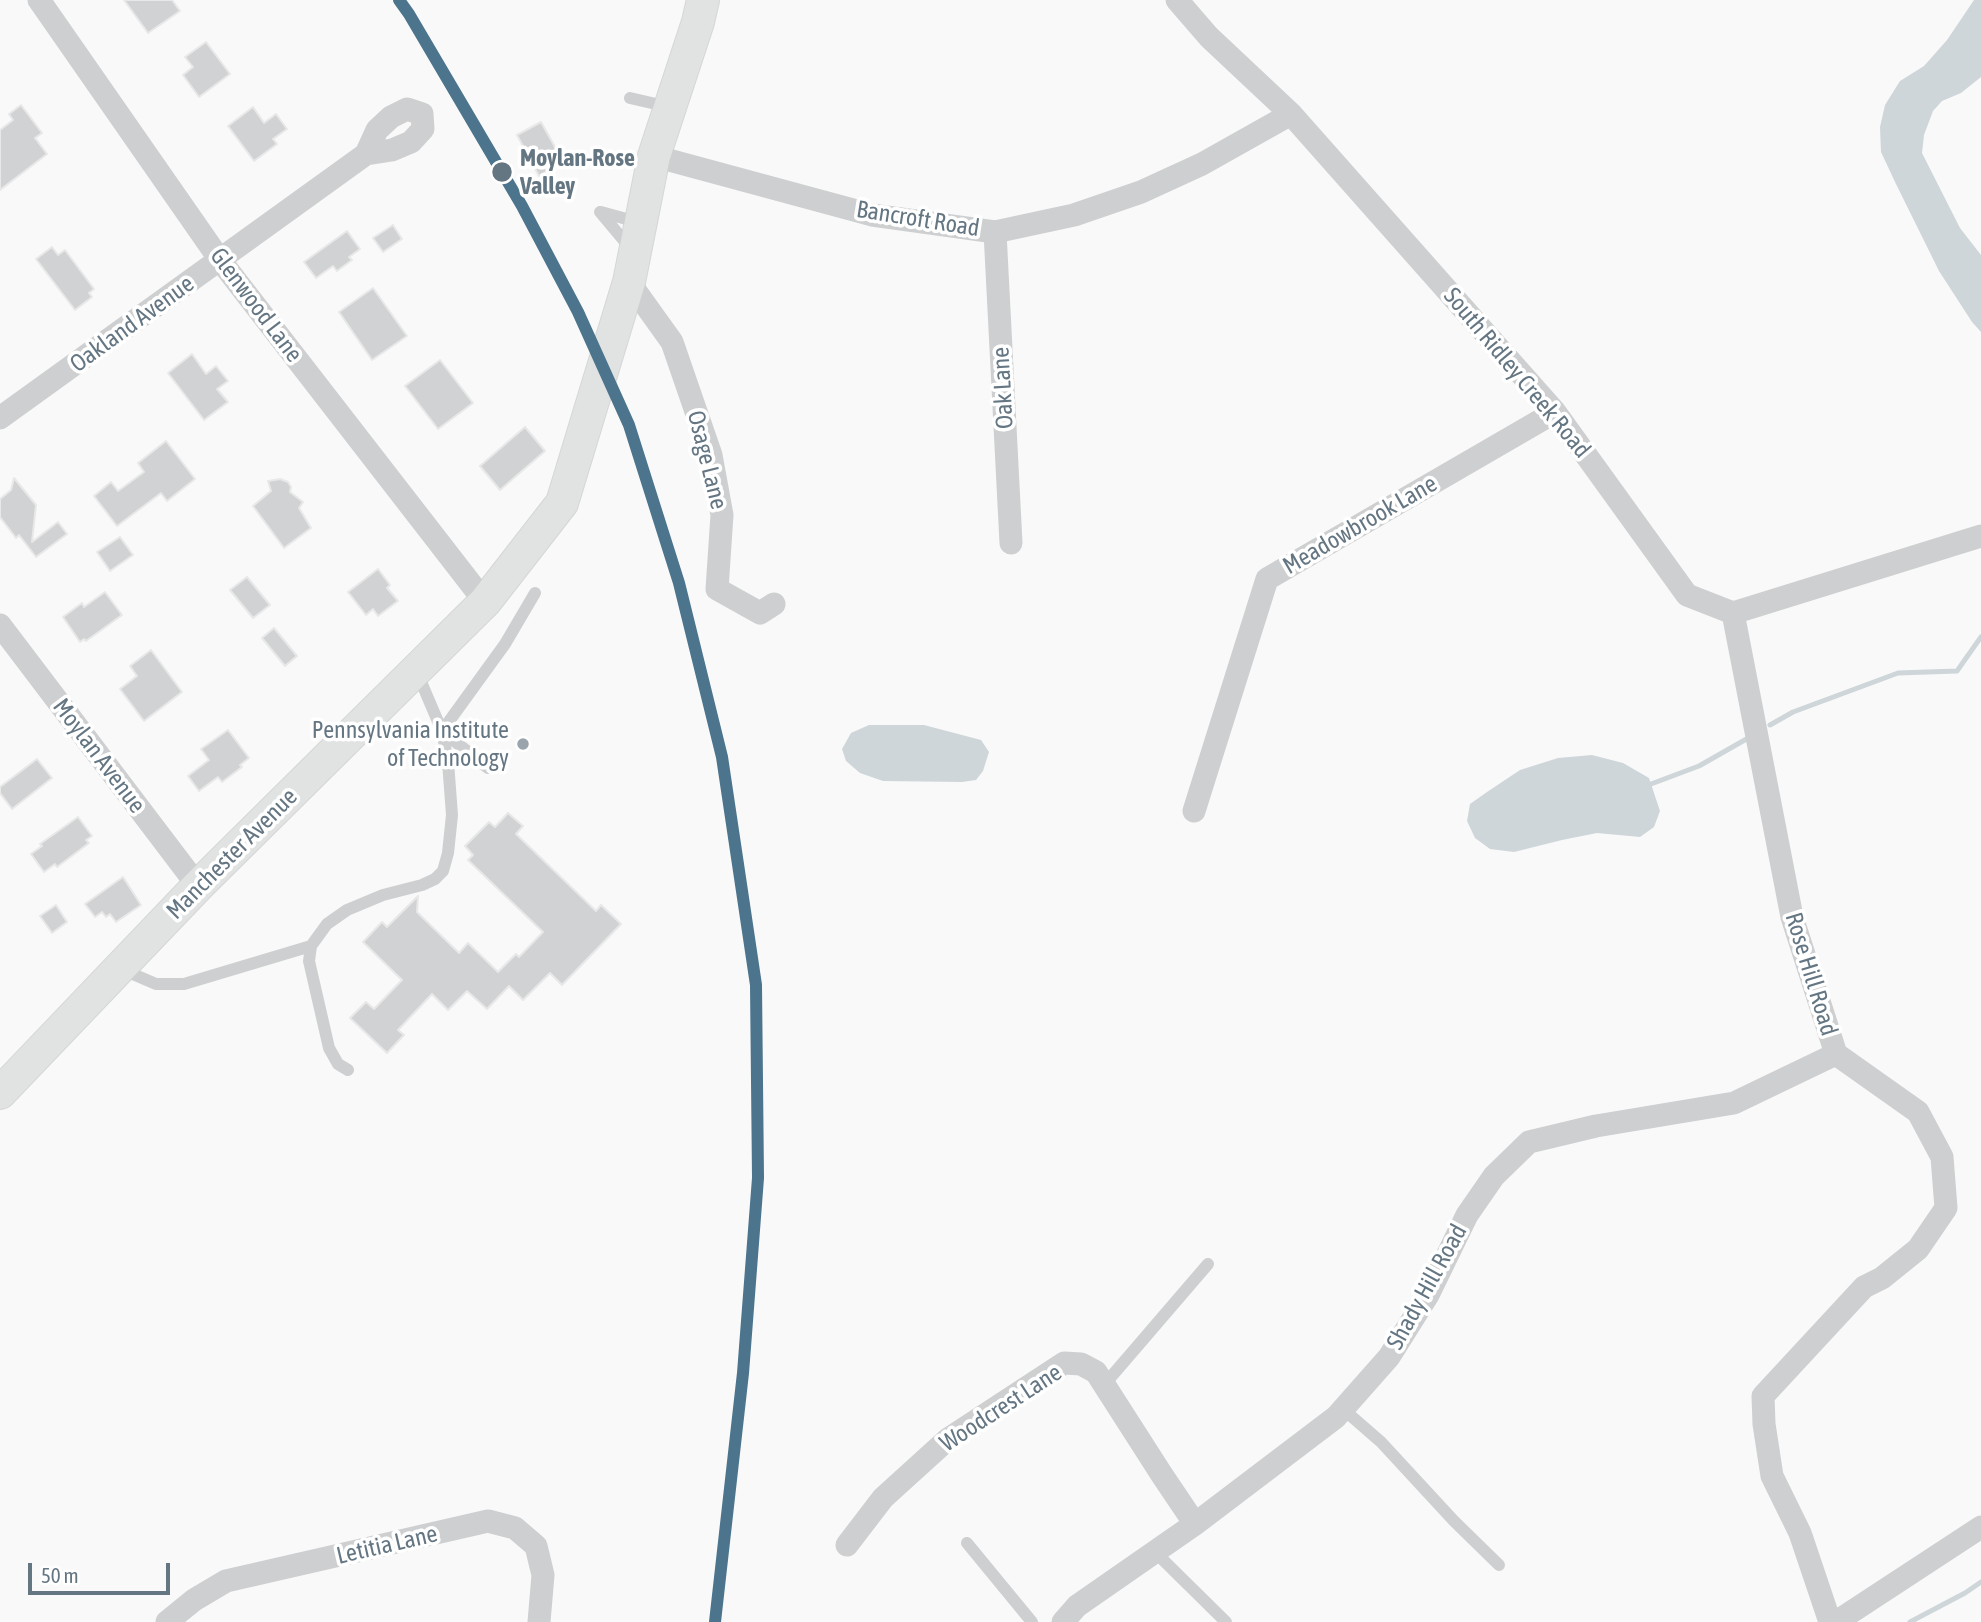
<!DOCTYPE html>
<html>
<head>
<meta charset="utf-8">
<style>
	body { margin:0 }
	#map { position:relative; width:1981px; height:1622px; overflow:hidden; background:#f9f9f9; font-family:"Asap Condensed",sans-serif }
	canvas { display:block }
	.scale { position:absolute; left:28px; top:1563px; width:142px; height:32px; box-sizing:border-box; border:4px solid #657683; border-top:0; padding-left:9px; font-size:21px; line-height:24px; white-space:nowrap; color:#657683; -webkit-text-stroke:5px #fff; paint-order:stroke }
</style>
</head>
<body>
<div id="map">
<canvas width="1981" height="1622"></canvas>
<div class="scale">50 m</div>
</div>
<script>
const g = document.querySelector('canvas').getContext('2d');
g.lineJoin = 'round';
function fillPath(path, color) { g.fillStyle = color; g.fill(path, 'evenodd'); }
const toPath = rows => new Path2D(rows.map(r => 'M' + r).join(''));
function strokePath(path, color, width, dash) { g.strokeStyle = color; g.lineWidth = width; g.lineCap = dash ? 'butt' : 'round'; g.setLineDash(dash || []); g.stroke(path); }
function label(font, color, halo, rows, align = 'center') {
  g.font = font + ' "Asap Condensed",sans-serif'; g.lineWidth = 7; g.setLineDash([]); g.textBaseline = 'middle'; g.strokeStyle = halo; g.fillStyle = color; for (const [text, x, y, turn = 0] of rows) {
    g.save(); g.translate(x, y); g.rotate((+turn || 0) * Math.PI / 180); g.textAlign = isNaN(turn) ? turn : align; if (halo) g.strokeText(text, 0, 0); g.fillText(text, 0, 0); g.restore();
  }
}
fillPath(toPath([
	[1974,0,1981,0,1981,77,1961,93,1942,101,1933,111,1924,135,1922,153,1960,228,1981,255,1981,332,1972,322,1939,271,1896,184,1881,152,1880,127,1885,105,1900,81,1924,66,1947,40],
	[869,725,924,725,981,740,989,752,983,771,976,780,962,782,883,781,860,773,846,761,842,749,851,733],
	[1592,755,1623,763,1649,778,1660,811,1654,827,1640,837,1597,833,1562,840,1514,852,1490,849,1475,838,1467,821,1470,804,1487,792,1520,770,1558,758]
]), '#ced6d9');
strokePath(toPath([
	[1770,725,1793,712,1898,673,1957,671,1981,637],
	[1651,784,1699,766,1750,737],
	[1910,1622,1965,1593,1981,1582]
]), '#ced6d9', 5);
const building = toPath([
	[124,0,172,0,180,11,148,33,124,0],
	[206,42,230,74,199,97,183,75,193,67,185,57,206,42],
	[21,105,42,133,35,138,47,154,0,190,0,130,13,120,9,114,21,105],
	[253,107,264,123,276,114,287,129,273,139,277,144,254,161,228,126,253,107],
	[541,122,564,163,539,176,517,135,541,122],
	[393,225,402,239,383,252,373,238,393,225],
	[347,231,360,249,349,257,352,260,337,271,333,266,316,278,304,262,347,231],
	[52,247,58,255,65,250,94,289,89,293,92,297,75,310,36,259,52,247],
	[373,288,407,336,372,360,339,312,373,288],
	[192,354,206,374,216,366,228,381,217,389,228,402,204,420,168,373,192,354],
	[440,360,473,403,438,429,405,386,440,360],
	[525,427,545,451,500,490,480,466,525,427],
	[166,441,195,479,167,501,161,493,117,526,94,496,111,482,118,491,144,472,138,463,166,441],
	[14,478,36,505,32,542,58,522,67,534,36,557,19,535,16,538,0,517,0,499,11,490,14,478],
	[280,479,288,482,291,487,290,492,303,502,299,508,311,528,284,548,253,506,271,491,268,481,280,479],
	[120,537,133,555,110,571,97,552,120,537],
	[378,569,390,585,387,588,398,601,378,616,373,609,366,615,348,592,378,569],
	[247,577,270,605,253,618,230,590,247,577],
	[105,592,122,615,86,641,84,639,80,642,63,617,82,603,84,607,105,592],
	[274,628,297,656,285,666,262,638,274,628],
	[151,650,182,692,144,721,120,689,137,676,130,666,151,650],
	[228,730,249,758,240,765,242,767,222,782,218,777,199,791,188,776,209,760,201,749,228,730],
	[37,759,52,778,12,809,0,793,0,787,37,759],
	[508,813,523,826,516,834,596,911,601,905,621,924,562,985,550,973,523,1000,509,986,487,1009,467,991,448,1010,432,994,398,1030,404,1035,387,1053,350,1018,366,1002,374,1009,402,980,363,942,382,922,387,927,418,896,417,912,459,953,468,943,498,972,516,954,519,957,543,932,468,860,473,855,465,846,489,822,495,827,508,813],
	[78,817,92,836,86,840,89,843,57,867,55,864,44,872,31,854,42,846,40,844,78,817],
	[123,877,141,905,116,922,110,914,106,917,102,912,95,917,85,904,123,877],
	[56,905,67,922,52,933,40,916,56,905]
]);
fillPath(building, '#d0d2d3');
strokePath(building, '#e8e8e8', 2);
const secondary = toPath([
	[0,1093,198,886,485,602,562,503,629,282,654,156,698,22,703,0]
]);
strokePath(secondary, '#d5d6d7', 34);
strokePath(toPath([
	[630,98,669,107],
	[600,212,631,249],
	[601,212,641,223],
	[488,768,442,731,505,644,535,593],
	[121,969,156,984,184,984,311,946],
	[348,1070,338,1064,329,1048,309,961,311,946,327,924,347,910,383,895,422,885,435,879,443,871,448,853,452,815,448,762,442,731,416,670],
	[1104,1385,1208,1264],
	[1343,1409,1381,1442,1454,1521,1499,1565],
	[967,1543,1032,1622],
	[1155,1552,1226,1622]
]), '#cecfd0', 12);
strokePath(toPath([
	[39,0,220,260,485,602],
	[1177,0,1209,37,1291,114,1555,412,1687,595,1733,613,1981,536],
	[654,156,872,215,995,232,1074,215,1141,192,1202,164,1291,114],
	[995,232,1011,543],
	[629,282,672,342,711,455,722,515,717,589,760,613,774,604],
	[0,418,366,154,392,150,411,142,423,129,422,114,407,109,391,117,377,130,366,154],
	[1733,613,1792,917,1836,1054,1918,1112,1942,1157,1946,1208,1918,1249,1882,1278,1864,1287,1763,1396,1764,1424,1772,1476,1800,1533,1830,1622],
	[0,625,198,886],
	[1194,811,1267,579,1555,412],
	[847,1545,883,1498,948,1439,1064,1363,1081,1364,1096,1372,1162,1475,1195,1524],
	[167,1622,194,1600,226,1581,488,1521,515,1528,536,1546,543,1575,539,1622],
	[1063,1622,1077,1606,1195,1524,1336,1417,1389,1357,1428,1295,1467,1215,1494,1176,1529,1142,1596,1126,1734,1103,1836,1054],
	[1836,1622,1981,1527]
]), '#cecfd0', 23);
strokePath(secondary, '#e1e2e2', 32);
strokePath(toPath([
	[399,0,409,14,522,206,578,312,629,425,679,583,722,757,756,985,758,1178,743,1373,715,1622]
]), '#4c748c', 12);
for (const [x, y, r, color] of [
	[502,172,11,"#657683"],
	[523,744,7,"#99a4ac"]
]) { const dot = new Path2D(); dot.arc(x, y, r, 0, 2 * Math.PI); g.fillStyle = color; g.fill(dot); strokePath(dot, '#fff', 2.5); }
label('bold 24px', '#657683', '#fff', [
	["Moylan-Rose",520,158],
	["Valley",520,186]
], 'left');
label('24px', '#657683', '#fff', [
	["Bancroft Road",918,219,9],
	["Glenwood Lane",256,305,53],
	["Oakland Avenue",132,324,-36],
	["South Ridley Creek Road",1517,373,50],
	["Oak Lane",1003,388,-93],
	["Osage Lane",707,460,76],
	["Meadowbrook Lane",1360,525,-30],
	["Moylan Avenue",99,756,53],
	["Manchester Avenue",232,854,-45],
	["Rose Hill Road",1811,974,73],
	["Shady Hill Road",1427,1287,-61],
	["Woodcrest Lane",1001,1408,-33],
	["Letitia Lane",387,1545,-13]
]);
label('24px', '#657683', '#fff', [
	["Pennsylvania Institute",509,730],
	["of Technology",509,758]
], 'right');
</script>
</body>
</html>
